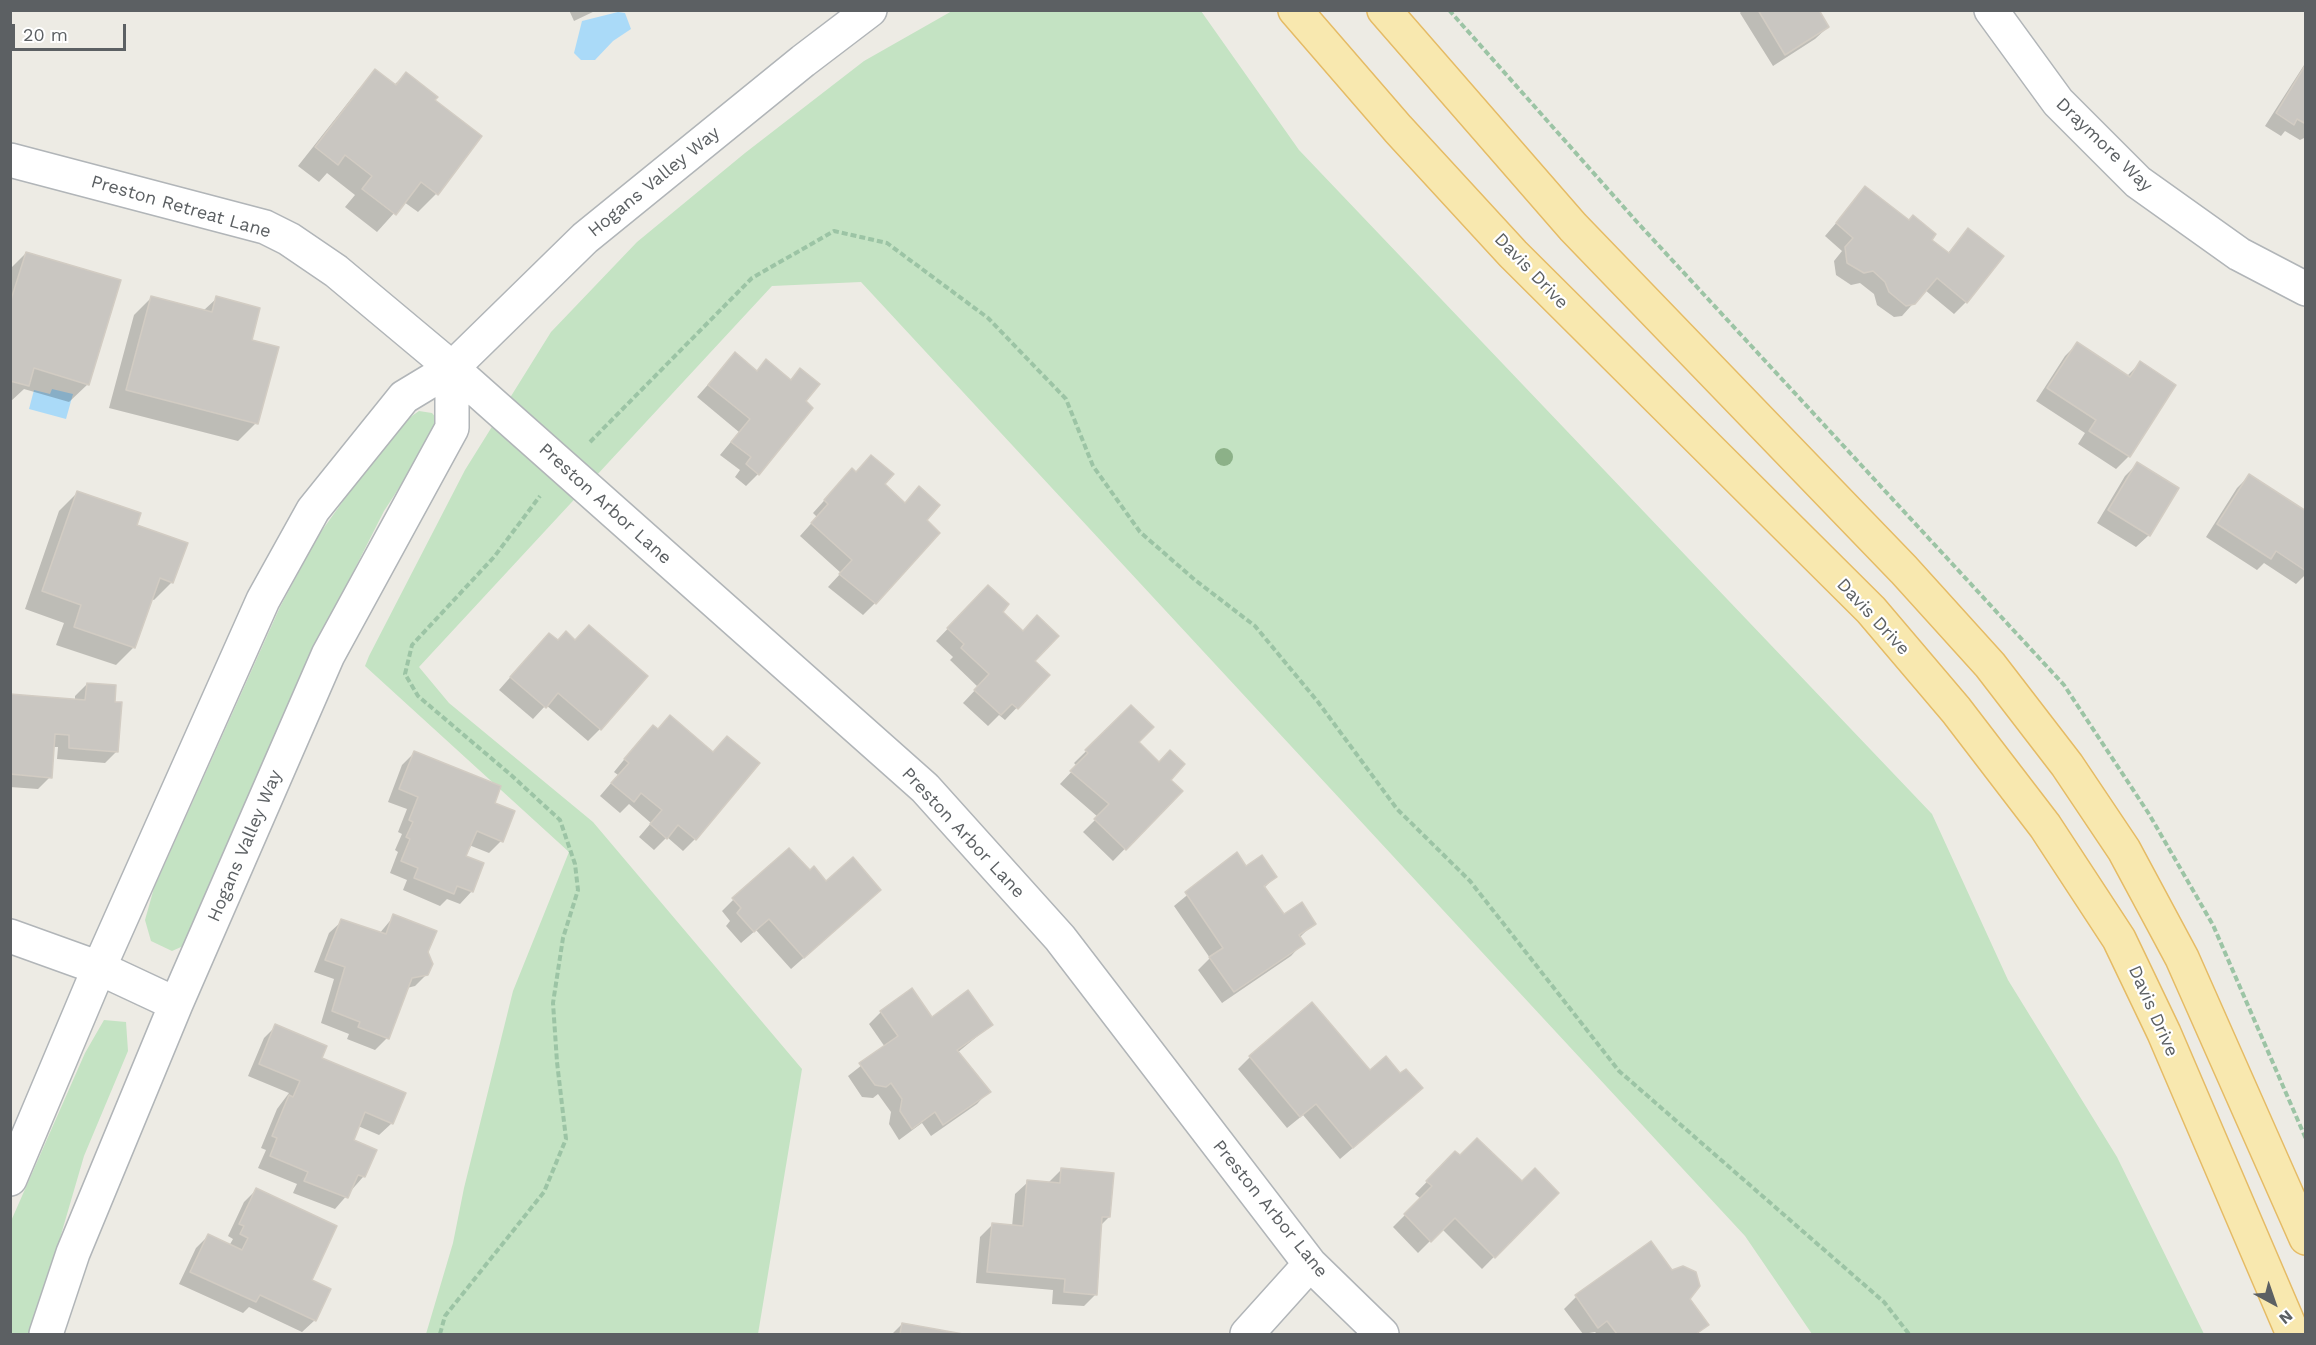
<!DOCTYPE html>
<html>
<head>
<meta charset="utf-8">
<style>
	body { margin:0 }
	#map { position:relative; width:2316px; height:1345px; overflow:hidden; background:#edebe4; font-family:"Work Sans",sans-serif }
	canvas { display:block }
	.frame { position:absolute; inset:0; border:12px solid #5c6063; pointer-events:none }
	.north { position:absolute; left:2244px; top:1273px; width:60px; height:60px; -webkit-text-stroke:4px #fff; paint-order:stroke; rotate:140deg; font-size:16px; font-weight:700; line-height:24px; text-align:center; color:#5c6063 }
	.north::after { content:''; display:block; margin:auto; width:21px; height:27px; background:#5c6063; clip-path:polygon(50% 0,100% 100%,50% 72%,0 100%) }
	.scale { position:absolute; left:12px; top:24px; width:114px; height:27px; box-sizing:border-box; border:3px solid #5c6063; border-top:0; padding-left:8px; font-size:18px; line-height:21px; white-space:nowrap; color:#5c6063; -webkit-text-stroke:4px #fff; paint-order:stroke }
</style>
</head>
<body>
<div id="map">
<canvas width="2316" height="1345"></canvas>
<div class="frame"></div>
<div class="north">N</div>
<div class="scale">20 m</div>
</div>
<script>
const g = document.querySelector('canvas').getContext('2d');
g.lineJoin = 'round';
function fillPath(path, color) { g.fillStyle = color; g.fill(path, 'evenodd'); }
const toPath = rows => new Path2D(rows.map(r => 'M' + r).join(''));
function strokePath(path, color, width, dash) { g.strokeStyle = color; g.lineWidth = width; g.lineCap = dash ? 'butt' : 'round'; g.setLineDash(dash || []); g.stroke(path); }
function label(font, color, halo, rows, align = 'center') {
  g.font = font + ' "Work Sans",sans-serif'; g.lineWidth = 4.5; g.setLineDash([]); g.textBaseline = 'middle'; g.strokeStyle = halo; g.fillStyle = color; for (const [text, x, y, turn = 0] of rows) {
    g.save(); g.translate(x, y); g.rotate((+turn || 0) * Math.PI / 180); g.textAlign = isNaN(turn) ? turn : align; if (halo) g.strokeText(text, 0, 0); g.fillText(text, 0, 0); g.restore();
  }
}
fillPath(toPath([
	[952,11,1201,11,1299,150,1932,814,2008,980,2117,1157,2204,1334,1812,1334,1745,1236,861,282,772,286,419,667,449,703,593,822,802,1069,758,1334,426,1334,453,1243,464,1188,513,991,569,852,365,666,369,656,465,470,551,332,637,242,745,153,864,61],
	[419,411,432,413,438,420,431,439,384,511,342,594,190,943,172,951,151,941,145,920,154,888,280,607,318,536,396,427],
	[104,1020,126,1022,128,1051,84,1156,32,1334,11,1334,11,1221,85,1053]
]), '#c4e3c3');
fillPath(toPath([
	[618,12,625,13,631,29,613,41,595,60,581,60,574,53,582,21],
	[52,389,73,394,66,419,29,409,34,390,50,394]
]), '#aadaf8');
fillPath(toPath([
	[569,10,597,10,574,21],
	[1742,10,1817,10,1828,27,1815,39,1773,66,1740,13],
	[2306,62,2306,137,2300,140,2285,131,2281,136,2265,126],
	[376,71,394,85,406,74,433,100,480,136,436,194,418,212,404,202,377,232,345,207,355,195,327,173,319,182,298,166,358,90],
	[1866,188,1947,254,1969,230,1966,302,1954,314,1925,290,1902,316,1894,317,1877,305,1874,294,1860,283,1851,285,1836,275,1834,261,1842,251,1825,236],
	[26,253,88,384,69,402,24,389,10,402,10,269],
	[152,297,203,311,217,298,250,341,256,423,238,441,109,408,134,315],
	[2077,344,2127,376,2140,363,2174,386,2128,457,2116,469,2078,444,2085,433,2036,401,2065,356],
	[735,354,756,372,766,361,790,380,800,370,804,401,758,474,746,486,735,477,740,470,720,455,739,432,697,397],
	[2137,464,2177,489,2149,535,2136,547,2097,523,2125,476],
	[2249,476,2306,513,2306,574,2296,584,2264,563,2257,570,2206,537,2237,488],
	[840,483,925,521,875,603,863,615,828,587,841,573,800,536,817,517,813,513],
	[77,493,135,526,172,582,154,600,151,599,134,647,116,665,56,645,64,623,25,609,59,511],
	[976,599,1001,612,1022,632,1033,661,1048,675,1005,720,999,715,988,726,963,703,978,687,950,660,953,657,936,641],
	[537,647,600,729,588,741,546,705,533,719,499,690],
	[87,684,113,703,117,751,105,763,57,759,58,747,53,747,50,777,38,789,10,787,10,695,75,701,75,696],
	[1131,707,1137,742,1181,791,1113,861,1083,832,1098,817,1060,784,1077,766,1074,763],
	[670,717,712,753,727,738,695,839,683,851,667,837,654,850,639,837,651,823,629,804,620,813,600,796,618,775,614,772,641,739,653,727,657,730],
	[414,753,493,804,501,841,489,853,469,845,464,857,472,891,460,904,447,899,440,906,403,890,407,880,390,873,398,852,395,850,402,834,398,832,407,809,388,802,402,765],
	[1237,854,1246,868,1275,877,1264,888,1283,916,1314,923,1299,938,1303,943,1291,956,1222,1003,1198,970,1210,958,1174,906],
	[809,873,867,902,791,969,756,930,741,943,726,926,730,921,722,911,734,899],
	[394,916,427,952,427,974,415,986,407,988,387,1038,375,1050,347,1039,349,1034,321,1023,334,979,314,972,329,933,342,921,379,934],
	[881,1012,991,1025,957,1053,989,1091,977,1104,931,1136,922,1123,899,1140,889,1124,891,1112,878,1094,873,1098,862,1097,848,1076,885,1047,869,1024],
	[276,1026,320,1059,392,1123,379,1135,358,1126,352,1141,363,1177,335,1209,293,1193,297,1184,258,1168,266,1150,261,1148,277,1109,289,1093,248,1076,264,1038],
	[1250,1057,1369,1073,1409,1100,1340,1159,1303,1115,1287,1128,1238,1069],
	[1455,1153,1522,1183,1557,1193,1482,1269,1442,1229,1418,1253,1393,1227,1421,1199,1415,1194],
	[1061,1170,1109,1217,1100,1226,1096,1294,1084,1306,1052,1304,1053,1290,976,1283,980,1237,992,1225,1012,1227,1015,1194,1028,1182,1049,1182],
	[256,1190,310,1280,315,1320,302,1332,249,1307,243,1313,179,1284,196,1248,208,1236,229,1246,233,1239,228,1236,244,1202],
	[1671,1272,1707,1325,1697,1334,1597,1334,1595,1332,1583,1334,1564,1309,1576,1297],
	[902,1324,955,1334,892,1334]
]), '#0003');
const building = toPath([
	[1758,10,1819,10,1829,27,1785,55,1758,10],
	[2306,64,2306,124,2297,119,2294,125,2276,113,2306,64],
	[375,69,396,85,406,72,438,97,435,100,482,136,438,195,421,182,396,215,362,189,372,176,345,155,338,165,315,147,375,69],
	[1865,186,1909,220,1913,215,1936,234,1932,240,1949,253,1968,228,2004,256,1967,303,1937,278,1915,304,1906,306,1889,292,1885,282,1873,271,1864,273,1847,263,1845,247,1853,238,1836,223,1865,186],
	[26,252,121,280,89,385,34,368,29,386,10,381,10,303,26,252],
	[151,296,212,312,216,296,260,308,252,340,279,347,258,424,126,390,151,296],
	[2077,342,2130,377,2140,361,2176,385,2130,457,2089,431,2096,420,2047,388,2077,342],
	[735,352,757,371,766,359,791,380,800,368,820,384,806,401,813,408,759,475,746,464,751,457,731,442,750,419,708,385,735,352],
	[871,455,894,474,885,484,905,503,919,486,940,505,927,520,940,533,876,604,839,574,852,560,811,523,828,504,824,500,852,468,856,472,871,455],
	[2137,462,2179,488,2150,536,2108,510,2137,462],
	[2249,474,2306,511,2306,571,2276,551,2271,559,2217,524,2249,474],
	[77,491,141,513,137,525,188,543,173,583,160,578,135,648,74,627,81,605,42,591,77,491],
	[988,585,1009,604,1003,612,1023,631,1037,615,1059,636,1035,661,1050,675,1018,709,1012,704,1001,715,974,690,989,674,961,648,964,644,947,628,988,585],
	[589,625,648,676,601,730,558,693,546,708,510,677,549,633,558,640,566,631,575,640,589,625],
	[87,683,116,685,115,702,122,702,118,752,69,748,69,735,55,734,52,778,10,774,10,694,85,700,87,683],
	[1131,705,1154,727,1139,742,1159,762,1170,750,1185,764,1171,780,1183,791,1126,850,1094,819,1109,804,1070,771,1088,753,1085,750,1131,705],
	[670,715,713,752,727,736,760,763,696,840,678,825,667,839,650,824,662,810,641,793,634,802,611,783,629,763,624,759,653,725,658,729,670,715],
	[414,751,501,786,495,803,515,811,503,842,477,831,466,856,484,863,473,892,457,886,454,894,414,878,418,868,401,861,410,839,406,837,413,822,409,820,418,797,399,789,414,751],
	[789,848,810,870,814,866,826,881,853,857,881,890,804,958,769,919,754,932,737,913,741,908,732,898,789,848],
	[1237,852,1246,866,1262,855,1277,877,1264,886,1284,914,1302,902,1316,924,1299,935,1305,944,1234,992,1209,957,1223,948,1185,892,1237,852],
	[393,914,437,931,428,952,433,964,428,975,412,978,389,1039,358,1027,360,1022,332,1011,345,967,325,960,341,919,386,934,393,914],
	[912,988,932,1017,968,990,993,1025,957,1050,991,1092,943,1125,935,1112,912,1129,900,1111,902,1099,891,1083,886,1087,875,1085,859,1063,898,1036,880,1011,912,988],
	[1312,1002,1370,1070,1386,1056,1400,1073,1406,1069,1423,1088,1353,1148,1316,1104,1300,1117,1249,1056,1312,1002],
	[275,1024,327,1046,322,1058,406,1093,393,1124,365,1112,354,1140,377,1150,365,1177,358,1175,348,1198,304,1181,308,1172,270,1156,277,1138,272,1136,289,1095,293,1097,300,1081,259,1064,275,1024],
	[1477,1138,1522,1181,1535,1168,1559,1193,1495,1258,1455,1218,1431,1242,1404,1214,1432,1186,1426,1181,1455,1151,1460,1155,1477,1138],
	[1061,1168,1114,1173,1110,1217,1102,1217,1097,1295,1064,1292,1065,1279,987,1272,992,1223,1023,1226,1027,1180,1060,1183,1061,1168],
	[256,1188,337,1226,312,1280,331,1289,316,1321,260,1295,256,1302,190,1272,208,1234,242,1250,248,1238,240,1234,244,1226,239,1224,256,1188],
	[1651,1241,1672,1270,1683,1266,1696,1272,1700,1286,1690,1299,1709,1325,1696,1334,1617,1334,1607,1321,1598,1328,1575,1295,1651,1241],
	[902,1323,963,1334,900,1334,902,1323]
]);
fillPath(building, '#c9c6c1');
strokePath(building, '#d2ccc3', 1.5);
const minor = toPath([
	[1991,10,2058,102,2138,182,2239,254,2306,289],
	[10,160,265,227,289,239,336,271,452,368,925,788,1060,938,1310,1264,1382,1334],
	[10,936,99,968,176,1004],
	[10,1179,99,968,263,600,313,510,404,397,452,368,585,238,803,61,870,10],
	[46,1334,73,1253,176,1004,328,655,452,428,452,368],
	[1247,1334,1310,1264]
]);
const primary = toPath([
	[1295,10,1398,129,1513,254,1871,610,1956,710,2045,826,2119,939,2164,1033,2293,1334],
	[1384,10,1573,227,1904,570,1990,665,2067,765,2124,850,2182,958,2306,1238]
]);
strokePath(minor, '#b1b5b8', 36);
strokePath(primary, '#e5bb65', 36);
strokePath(toPath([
	[1449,10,1637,222,2064,685,2149,814,2213,925,2306,1139],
	[590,442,752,278,834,231,887,243,988,318,1066,399,1093,466,1140,532,1195,580,1255,626,1318,702,1397,809,1470,881,1619,1071,1884,1302,1909,1334],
	[440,1334,445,1316,544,1192,566,1139,557,1062,553,1003,563,938,578,890,575,864,560,820,511,775,418,696,405,674,412,645,494,557,540,496]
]), '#9cc4a5', 4, [6, 3]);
strokePath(minor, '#fff', 33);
strokePath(primary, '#f8e8af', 33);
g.fillStyle = '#8cb188';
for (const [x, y] of [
	[1224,457]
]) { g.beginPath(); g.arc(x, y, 9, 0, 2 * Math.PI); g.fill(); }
label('18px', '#5c6063', '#fff', [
	["Draymore Way",2104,145,44],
	["Hogans Valley Way",654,182,-39],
	["Preston Retreat Lane",181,207,16],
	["Davis Drive",1531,271,46],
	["Preston Arbor Lane",605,504,42],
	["Davis Drive",1873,617,47],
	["Preston Arbor Lane",963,833,47],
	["Hogans Valley Way",245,846,-67],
	["Davis Drive",2153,1011,66],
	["Preston Arbor Lane",1270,1209,51]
]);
</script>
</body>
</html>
